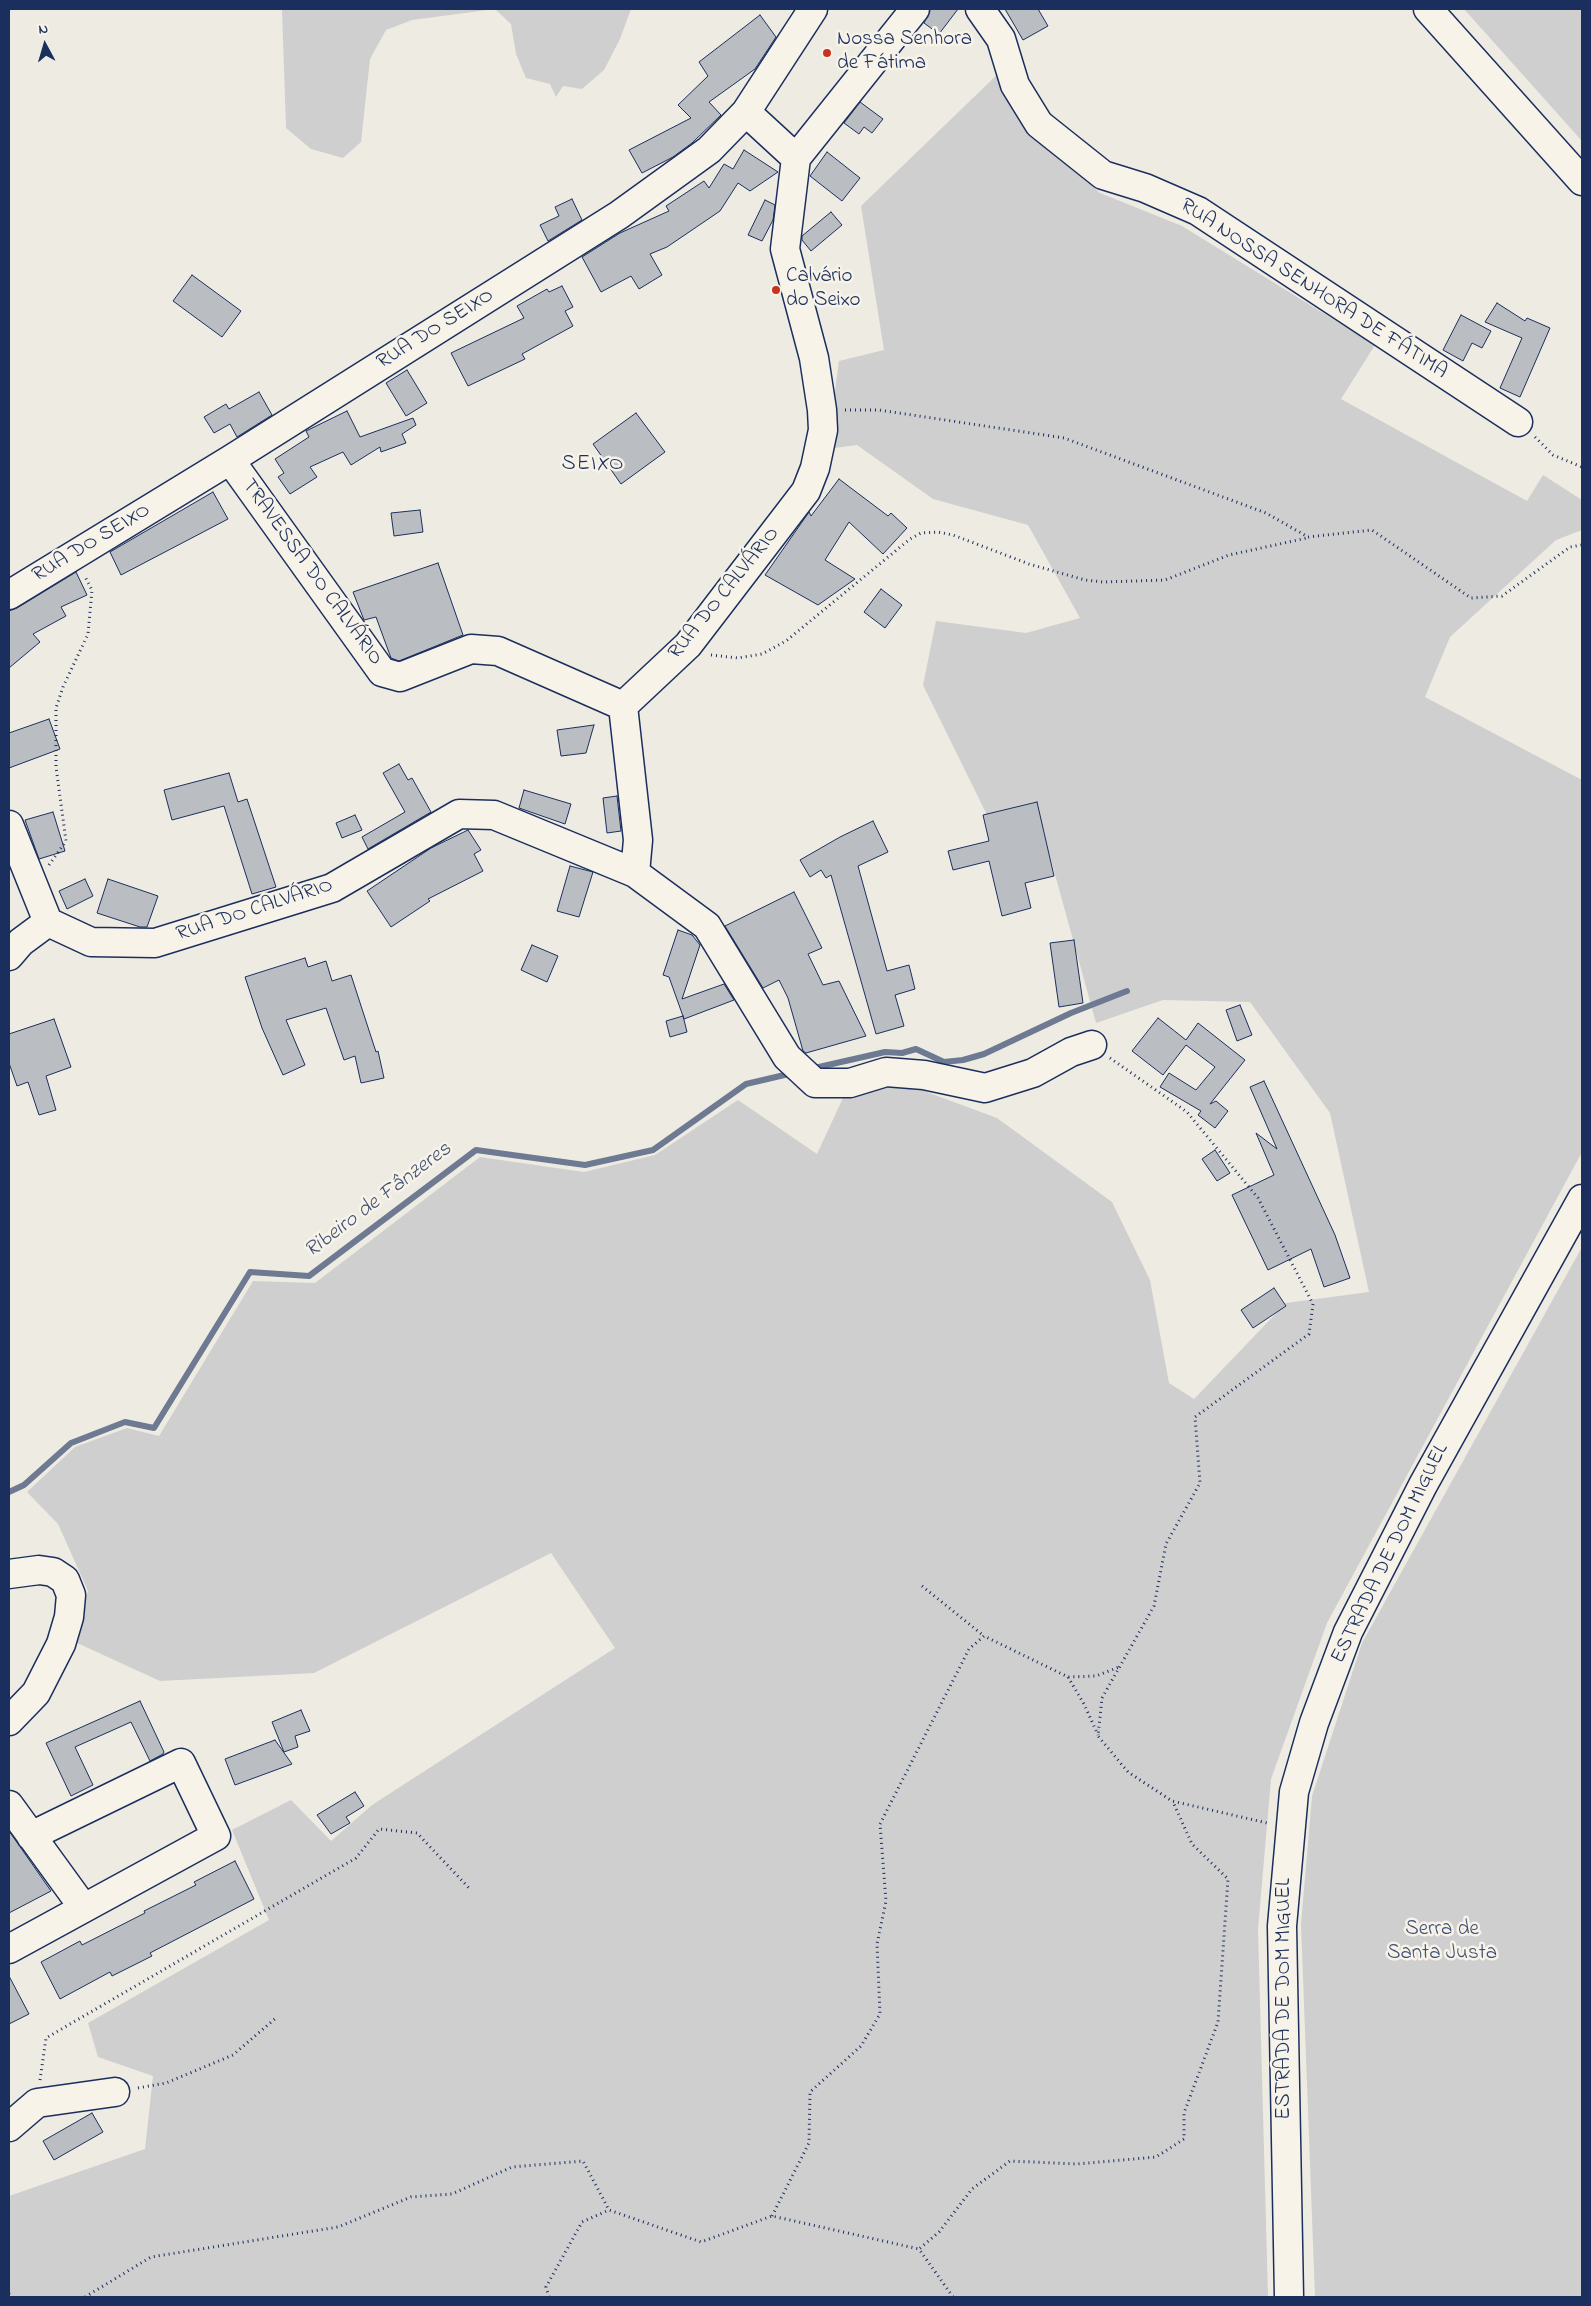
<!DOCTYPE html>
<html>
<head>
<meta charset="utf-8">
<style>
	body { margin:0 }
	#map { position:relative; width:1591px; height:2306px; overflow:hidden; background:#eeebe2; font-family:"Indie Flower",sans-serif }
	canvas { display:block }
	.frame { position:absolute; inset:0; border:10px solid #1b2f5e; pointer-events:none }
	.north { position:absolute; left:20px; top:20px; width:50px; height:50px; -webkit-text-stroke:4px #f7f3e8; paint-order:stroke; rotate:354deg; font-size:14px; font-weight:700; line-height:20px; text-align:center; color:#1b2f5e }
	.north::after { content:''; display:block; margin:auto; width:18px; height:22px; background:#1b2f5e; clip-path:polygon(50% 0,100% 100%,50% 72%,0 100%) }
</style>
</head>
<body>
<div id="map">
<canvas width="1591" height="2306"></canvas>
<div class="frame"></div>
<div class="north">N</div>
</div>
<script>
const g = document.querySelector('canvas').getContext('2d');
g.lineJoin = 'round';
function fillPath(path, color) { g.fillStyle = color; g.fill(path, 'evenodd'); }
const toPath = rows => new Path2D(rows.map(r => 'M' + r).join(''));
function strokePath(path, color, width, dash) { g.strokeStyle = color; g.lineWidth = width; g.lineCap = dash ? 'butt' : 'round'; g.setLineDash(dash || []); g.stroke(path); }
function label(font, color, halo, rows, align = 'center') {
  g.font = font + ' "Indie Flower",sans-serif'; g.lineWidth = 5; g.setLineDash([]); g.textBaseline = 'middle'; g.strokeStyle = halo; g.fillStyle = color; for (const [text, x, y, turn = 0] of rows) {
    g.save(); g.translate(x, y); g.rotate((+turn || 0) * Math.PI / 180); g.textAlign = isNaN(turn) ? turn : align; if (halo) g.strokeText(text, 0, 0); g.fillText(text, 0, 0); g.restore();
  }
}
fillPath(toPath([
	[282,9,631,9,620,39,604,70,582,89,563,86,556,97,550,84,526,78,516,54,511,24,495,9,412,20,386,30,370,59,361,142,343,158,311,149,286,128],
	[1464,9,1582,9,1582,141],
	[1002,70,1030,128,1100,193,1182,226,1375,345,1341,399,1527,501,1543,475,1582,500,1582,530,1556,540,1450,637,1425,697,1582,780,1582,1152,1327,1623,1271,1779,1258,1929,1268,2297,9,2297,9,2196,145,2149,153,2076,98,2057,88,2023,269,1920,232,1830,291,1800,331,1841,372,1805,615,1648,551,1553,314,1673,160,1681,75,1642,88,1591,58,1524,27,1492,75,1447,127,1428,159,1436,253,1281,315,1283,480,1157,584,1172,655,1155,738,1100,817,1154,843,1098,866,1087,908,1085,997,1118,1112,1202,1150,1280,1169,1383,1194,1399,1286,1303,1369,1292,1330,1113,1250,1002,1163,1000,1096,1023,1035,802,987,815,923,685,936,621,1026,633,1080,618,1028,525,933,499,857,445,827,449,839,361,884,350,861,206],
	[1582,1247,1582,2297,1315,2297,1301,1924,1312,1796,1362,1643]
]), '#cfcfcf');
strokePath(toPath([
	[810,1069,885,1052,902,1053,916,1049,944,1062,963,1060,984,1054,1071,1013,1127,991],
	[9,1492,24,1485,71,1443,125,1422,154,1428,250,1272,309,1276,476,1150,585,1165,653,1150,746,1084,793,1073]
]), '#6e7992', 6);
const building = toPath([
	[930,9,958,9,939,34,924,23,930,9],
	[1005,9,1038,9,1048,26,1023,40,1005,9],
	[760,15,776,37,755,69,709,102,721,115,692,143,673,157,642,173,629,150,691,118,678,105,708,76,699,62,760,15],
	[860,102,883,119,872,133,864,127,859,134,844,123,860,102],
	[744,150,778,172,750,191,738,183,720,211,667,247,650,254,662,275,639,289,631,276,601,292,582,257,620,233,669,211,666,206,704,181,709,188,724,164,733,169,744,150],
	[827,152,860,178,842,201,810,176,827,152],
	[572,199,582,220,548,241,540,225,559,216,555,207,572,199],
	[765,200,775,205,773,220,762,241,748,235,765,200],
	[831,212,842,225,811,251,802,240,802,236,831,212],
	[192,275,241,311,222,337,173,301,192,275],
	[562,286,573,307,565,311,573,326,522,354,525,359,468,386,451,353,524,318,517,306,547,289,549,292,562,286],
	[1497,303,1525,321,1527,318,1550,328,1520,397,1500,388,1522,338,1485,322,1497,303],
	[1461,315,1491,331,1482,348,1472,343,1463,361,1443,350,1461,315],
	[407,370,427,403,406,416,386,383,407,370],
	[259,392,272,415,237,437,230,424,214,433,204,417,226,404,229,409,259,392],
	[347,411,360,437,413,418,416,425,402,434,406,443,381,452,380,447,351,465,343,452,310,467,317,477,290,494,278,477,284,473,275,459,309,437,306,431,347,411],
	[636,413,665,452,621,484,593,444,636,413],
	[839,479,888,516,891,513,907,528,883,554,849,522,825,560,855,579,818,605,765,575,809,512,811,516,839,479],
	[213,492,228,519,121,575,110,552,213,492],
	[420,510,423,532,394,536,391,513,420,510],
	[438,563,463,635,399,661,391,658,376,617,364,620,353,592,438,563],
	[76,572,87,595,61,607,66,616,33,634,40,642,9,668,9,611,17,608,76,572],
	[881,589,902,605,885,628,864,612,881,589],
	[49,719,60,749,9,768,9,733,49,719],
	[594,725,586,753,561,756,557,730,594,725],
	[399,764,408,780,412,778,431,812,368,849,362,837,405,812,383,773,399,764],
	[229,773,238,802,247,799,276,887,252,894,224,806,172,820,164,790,229,773],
	[524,790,571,804,565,824,519,808,524,790],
	[617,796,621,831,607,833,603,798,617,796],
	[1037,802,1054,876,1025,883,1031,908,1002,916,989,861,953,870,948,851,989,841,983,815,1037,802],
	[53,812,65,851,39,859,25,820,53,812],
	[355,815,362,830,342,838,336,823,355,815],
	[873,821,888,852,858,866,887,971,909,965,915,989,895,995,904,1026,876,1034,831,875,826,878,821,870,810,877,800,860,840,837,873,821],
	[468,830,481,850,474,854,483,871,428,899,430,901,391,927,367,891,431,848,468,830],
	[570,866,593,872,579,917,557,911,570,866],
	[85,879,93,896,67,909,59,891,85,879],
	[108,879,158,896,147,927,140,927,97,913,108,879],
	[794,892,822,948,808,954,823,985,839,981,866,1036,806,1053,803,1051,788,998,779,980,763,988,725,926,794,892],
	[678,930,692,935,700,945,682,999,724,984,734,1000,684,1019,669,977,663,975,678,930],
	[1074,940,1083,1003,1059,1007,1050,943,1074,940],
	[532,945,558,956,547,982,521,970,532,945],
	[305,958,308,967,326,961,332,981,351,975,376,1052,378,1051,384,1078,361,1083,355,1056,344,1060,326,1008,286,1020,305,1065,283,1075,262,1028,245,977,305,958],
	[1240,1005,1252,1035,1237,1041,1226,1010,1240,1005],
	[683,1016,687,1032,670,1037,666,1021,683,1016],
	[1158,1018,1186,1040,1198,1023,1245,1060,1210,1104,1216,1101,1228,1111,1215,1128,1198,1115,1201,1111,1160,1087,1169,1073,1196,1090,1215,1067,1186,1045,1163,1075,1132,1051,1158,1018],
	[54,1019,71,1067,46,1076,56,1110,39,1115,28,1082,17,1086,9,1063,9,1034,54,1019],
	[1264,1081,1335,1235,1350,1278,1324,1287,1311,1249,1268,1270,1232,1195,1274,1175,1256,1133,1277,1149,1250,1087,1264,1081],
	[1215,1150,1230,1173,1217,1181,1202,1159,1215,1150],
	[1274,1288,1286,1306,1253,1328,1241,1310,1274,1288],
	[140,1701,164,1752,163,1754,150,1761,131,1722,75,1747,93,1785,71,1796,46,1743,140,1701],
	[301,1710,310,1731,295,1736,298,1747,284,1752,272,1722,301,1710],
	[275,1740,292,1764,235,1785,225,1759,275,1740],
	[355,1792,364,1806,346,1817,350,1823,331,1834,317,1815,355,1792],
	[9,1831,51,1891,9,1913,9,1831],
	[235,1861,254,1899,150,1953,152,1956,112,1976,110,1972,60,1999,41,1962,80,1941,82,1945,145,1913,144,1911,196,1885,194,1882,235,1861],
	[9,1976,29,2014,9,2024,9,1976],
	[92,2113,103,2132,54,2160,43,2141,92,2113]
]);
fillPath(building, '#babdc2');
strokePath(building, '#1b2f5e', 1);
const minor = toPath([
	[980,9,1001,39,1015,85,1039,124,1103,175,1145,188,1198,211,1518,422],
	[746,112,796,158,915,9],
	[230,460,382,672,400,677,471,649,498,651,623,706],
	[9,595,230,460,619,215,709,150,746,112,813,9],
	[9,825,48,922],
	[635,873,638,840,623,706,688,645,806,491,815,468,823,430,822,410,814,358,785,249,796,158],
	[48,922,91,942,155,943,332,888,459,814,494,815,635,873,707,926,787,1057,815,1083,850,1083,886,1072,924,1075,985,1088,1033,1073,1071,1052,1092,1045],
	[9,956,21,942,48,922],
	[9,1574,39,1570,53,1572,65,1580,71,1595,69,1617,61,1644,36,1693,9,1721],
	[9,1805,83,1907],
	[9,1949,216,1836,181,1763,31,1836],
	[9,2127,37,2103,115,2092]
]);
const major = toPath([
	[1428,9,1582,181],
	[1289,2297,1282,1926,1294,1792,1314,1723,1348,1632,1423,1485,1582,1199]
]);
strokePath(minor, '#1b2f5e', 31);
strokePath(major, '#1b2f5e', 31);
strokePath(toPath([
	[845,410,879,410,1064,438,1266,513,1308,537,1372,530,1471,598,1502,596,1570,547,1582,545],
	[1535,437,1553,455,1582,467],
	[711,655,738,658,762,654,786,641,910,539,921,533,938,532,953,535,1029,564,1085,580,1103,582,1165,580,1229,555,1307,538],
	[49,865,66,841,56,767,56,708,63,687,88,634,92,590,84,575],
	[1110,1058,1187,1112,1258,1198,1313,1304,1309,1334,1195,1417,1200,1483,1166,1544,1154,1606,1102,1698,1098,1736,1128,1772,1172,1801,1267,1823],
	[922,1586,984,1636],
	[1068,1677,1084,1704,1098,1735],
	[40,2080,46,2038,356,1858,379,1829,417,1833,469,1888],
	[138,2088,166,2083,233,2055,277,2017],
	[772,2216,809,2143,810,2092,861,2046,880,2014,877,1944,886,1901,880,1824,969,1649,984,1636,1068,1677,1096,1676,1119,1667],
	[9,2294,13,2297],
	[85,2297,151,2257,338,2227,411,2197,452,2194,512,2167,583,2161,609,2210,701,2242,772,2216,919,2249],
	[549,2297,546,2287,582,2222,609,2210],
	[953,2297,919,2249,939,2232,972,2189,1010,2161,1077,2164,1156,2157,1184,2139,1184,2113,1218,2022,1228,1879,1192,1844,1173,1802]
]), '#1b2f5e', 3, [1, 4]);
strokePath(minor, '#f7f3e8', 28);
strokePath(major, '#f7f3e8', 28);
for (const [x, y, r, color] of [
	[827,53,5,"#c8321e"],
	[776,290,5,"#c8321e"]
]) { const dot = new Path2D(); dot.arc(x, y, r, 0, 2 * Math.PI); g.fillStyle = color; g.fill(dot); strokePath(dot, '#f7f3e8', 2); }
label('21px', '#1b2f5e', '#f7f3e8', [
	["Nossa Senhora",837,41],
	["de Fátima",837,65],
	["Calvário",786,278],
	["do Seixo",786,302]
], 'left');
label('21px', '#1b2f5e', '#f7f3e8', [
	["RUA NOSSA SENHORA DE FÁTIMA",1313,290,33],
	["RUA DO SEIXO",436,330,-32],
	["RUA DO SEIXO",92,544,-31],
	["TRAVESSA DO CALVÁRIO",311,573,54],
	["RUA DO CALVÁRIO",725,594,-51],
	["RUA DO CALVÁRIO",255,911,-18],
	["ESTRADA DE DOM MIGUEL",1391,1554,-64],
	["ESTRADA DE DOM MIGUEL",1286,1999,-90]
]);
label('21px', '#3f4f75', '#f7f3e8', [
	["Serra de",1442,1931],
	["Santa Justa",1442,1955]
]);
g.letterSpacing = '1px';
label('22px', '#1b2f5e', '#f7f3e8', [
	["SEIXO",593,465]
]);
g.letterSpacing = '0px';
label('italic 22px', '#455478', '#f7f3e8', [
	["Ribeiro de Fânzeres",379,1201,-37]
]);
</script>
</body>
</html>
